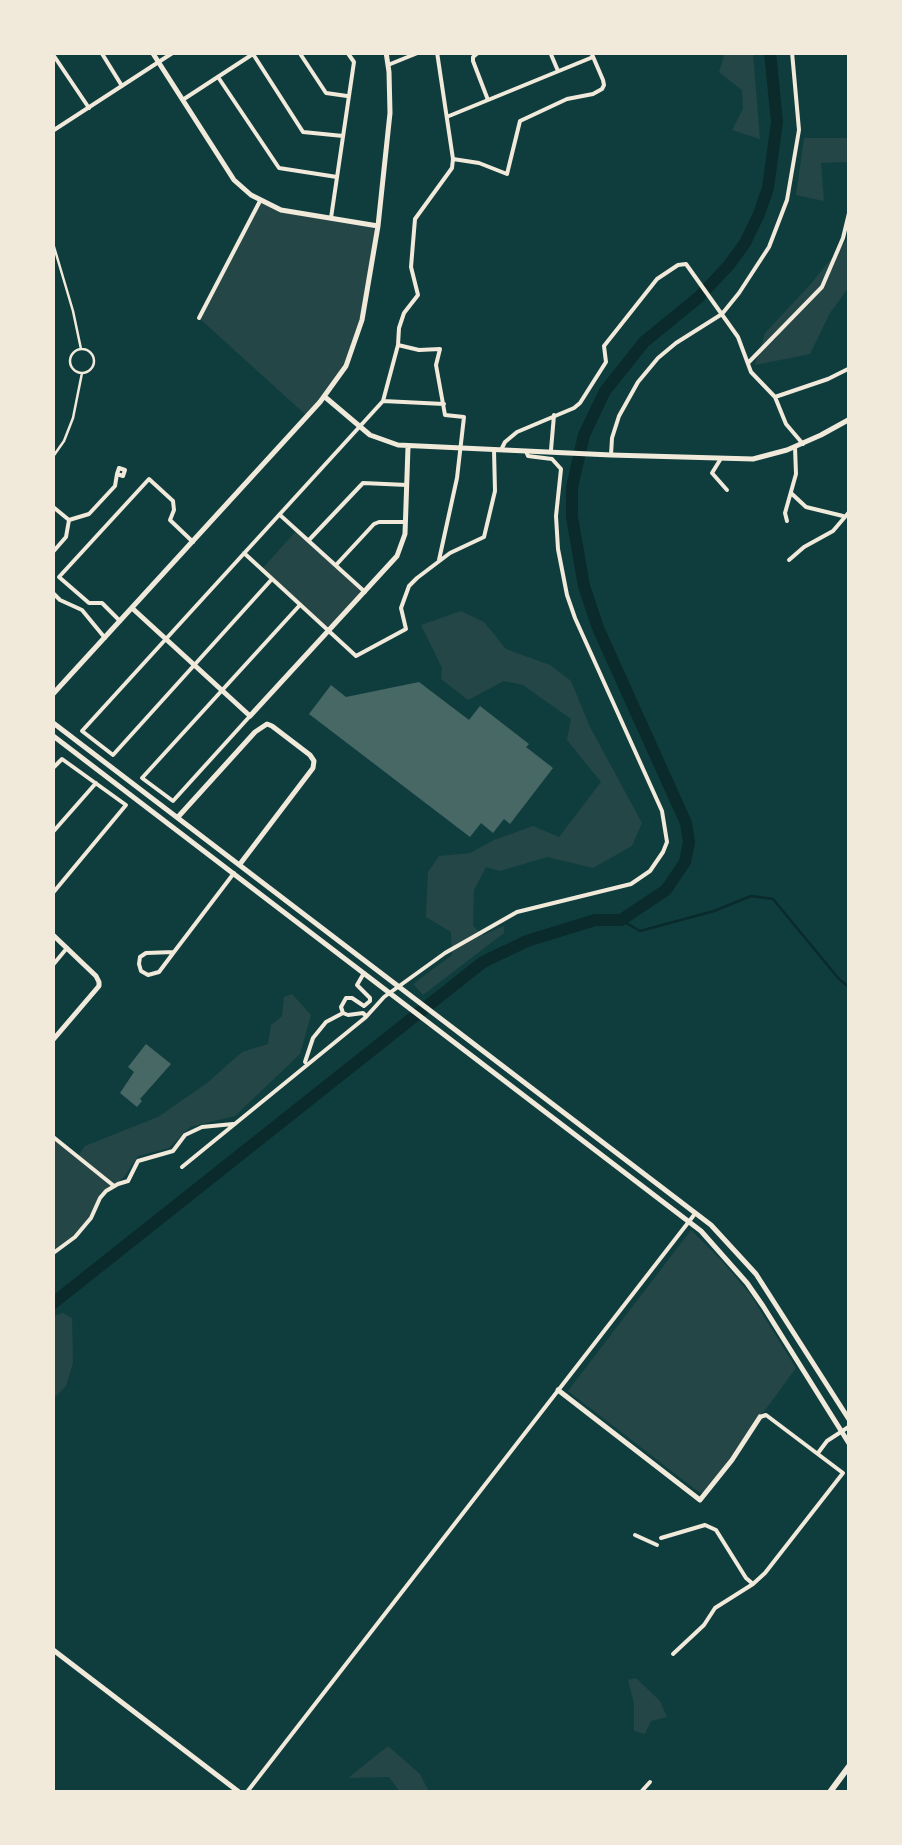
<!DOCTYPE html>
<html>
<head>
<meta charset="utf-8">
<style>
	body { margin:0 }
	#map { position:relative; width:902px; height:1845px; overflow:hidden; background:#0f3d3e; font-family:Mulish,sans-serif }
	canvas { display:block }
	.frame { position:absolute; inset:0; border:55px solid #f1e9da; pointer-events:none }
</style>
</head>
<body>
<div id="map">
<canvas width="902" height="1845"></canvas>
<div class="frame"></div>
</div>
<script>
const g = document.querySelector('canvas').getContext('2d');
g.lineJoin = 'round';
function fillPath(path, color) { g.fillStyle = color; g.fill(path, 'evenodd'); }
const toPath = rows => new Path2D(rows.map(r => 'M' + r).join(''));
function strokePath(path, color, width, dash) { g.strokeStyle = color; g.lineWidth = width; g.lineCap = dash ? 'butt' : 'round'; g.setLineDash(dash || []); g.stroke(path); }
fillPath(toPath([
	[725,53,753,53,760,139,732,130,743,109,742,90,719,72],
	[804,138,849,138,849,162,821,163,824,201,796,195],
	[260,201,281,210,378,226,368,295,346,366,307,416,199,318],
	[849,237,849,287,830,313,810,354,755,365,765,333,809,286],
	[297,530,365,592,329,631,262,569],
	[461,611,484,622,506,649,550,665,571,681,590,727,642,823,632,846,593,868,547,857,500,871,486,867,474,890,473,926,483,935,504,926,504,933,423,995,413,984,452,955,451,932,426,917,428,872,439,856,470,853,494,840,533,826,559,837,601,782,567,740,571,719,523,685,504,681,468,700,441,679,442,668,421,625],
	[292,994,311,1015,300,1054,235,1116,190,1127,169,1148,138,1156,124,1177,100,1198,91,1218,66,1246,53,1254,52,1136,78,1156,85,1146,158,1117,207,1083,242,1052,268,1044,271,1025,282,1016,284,997],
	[691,1230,722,1261,750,1294,796,1368,705,1492,700,1493,568,1391],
	[63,1313,72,1318,73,1363,66,1386,53,1399,53,1316],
	[636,1678,660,1701,667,1717,651,1721,645,1734,634,1731,634,1704,628,1680],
	[388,1746,420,1774,429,1792,400,1792,389,1777,348,1778]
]), '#244646');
strokePath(toPath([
	[621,920,640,931,714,911,751,896,773,899,839,979,850,988]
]), '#0a2a2b', 2.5);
strokePath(toPath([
	[52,1304,483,962,527,941,595,920,621,920,666,890,685,862,689,842,686,823,598,628,584,586,572,517,572,487,584,435,605,391,644,342,699,297,729,265,745,243,759,214,768,188,777,122,770,52]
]), '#0a2a2b', 12);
fillPath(toPath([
	[419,682,469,720,480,706,529,744,526,747,553,768,510,824,504,819,493,833,481,823,470,837,309,714,331,685,346,697],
	[146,1044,171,1064,140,1099,142,1101,137,1107,120,1093,134,1072,128,1067]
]), '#486865');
strokePath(toPath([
	[52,240,73,311,81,349],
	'70 361a12 12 0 1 1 24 0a12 12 0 1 1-24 0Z',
	[52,458,64,441,73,418,82,373]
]), '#f1e9da', 2.5);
strokePath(toPath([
	[101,52,122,86],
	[299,52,326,93,347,96],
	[479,52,473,57,473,61,488,100],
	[550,52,558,71],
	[52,53,89,108],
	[253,54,303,132,343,136],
	[388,65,420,52],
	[218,77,279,168,337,177],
	[184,99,256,52],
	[449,116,593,57],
	[52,125,54,130,174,52],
	[850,149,850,165],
	[453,159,479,163,507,174,520,121,567,99,593,94,602,89,604,85,603,80,591,52],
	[331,218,354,62,347,52],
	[199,318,260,201],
	[398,345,419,350,440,349,436,365,445,415,464,417,457,478,439,560],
	[748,363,822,287,843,238,850,209],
	[775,397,828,379,850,368],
	[383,401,444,404],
	[501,450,505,442,517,432,574,408,580,403,606,362,604,346,657,279,678,265,686,264,738,337,751,372,775,397,786,424,803,444],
	[551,450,554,415],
	[611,455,612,438,619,416,638,382,658,358,676,343,722,314,739,293,769,247,787,200,799,130,792,52],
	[720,460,712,473,727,490],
	[119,468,125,470,123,476,117,474,119,468],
	[791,493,806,507,843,516],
	[52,506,69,520],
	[280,515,365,592],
	[787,521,785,513,796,474,795,447],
	[309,540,363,483,407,485],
	[52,553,66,537,69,520,89,514,115,486,117,474],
	[244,553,356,656,406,629,401,608,409,586,417,578,450,553,484,537,495,491,494,450],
	[789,560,804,547,833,531,850,511],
	[336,565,374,524,379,522,405,522],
	[272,579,113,755,82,731,383,401,398,345,399,328,404,313,418,295,411,267,415,219,452,168,453,159,437,52],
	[52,592,60,600,82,610,105,638],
	[120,621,102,603,89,603,59,577,149,479,173,501,174,510,170,520,193,542],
	[250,716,173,801,142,778,299,606],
	[52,769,62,759,126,805,52,894],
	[52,833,96,783],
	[174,952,146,953,140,957,139,964,141,971,148,975,159,972,174,952,234,873],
	[52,966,67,948],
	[364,973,357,985,370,998,370,1001,364,1006,352,998,346,998,341,1007,343,1013,348,1015,363,1013,365,1015],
	[305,1062,313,1038,326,1022,343,1013],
	[52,1136,114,1186],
	[182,1167,366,1017,384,997,445,953,517,912,631,884,650,871,663,852,667,842,662,811,575,618,567,595,558,549,556,516,561,469,552,459,528,456,526,451],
	[52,1254,75,1237,91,1218,100,1198,106,1191,118,1184,128,1181,138,1161,173,1151,185,1135,202,1127,233,1124],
	[818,1453,827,1441,850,1426],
	[635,1535,657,1545],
	[661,1538,705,1525,716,1530,746,1578,753,1584],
	[673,1654,704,1625,715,1608,753,1584,765,1573,843,1473,766,1415,760,1417],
	[247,1792,694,1215],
	[641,1792,650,1782]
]), '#f1e9da', 4);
strokePath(toPath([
	[152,52,234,180,251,195,281,210,378,226],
	[325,397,370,435,398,445,611,455,753,459,787,450,821,435,850,419],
	[132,608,250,716,397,556,405,534,408,447],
	[52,695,320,402,346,366,362,320,378,226,390,113,389,72,386,52],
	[52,722,711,1225,756,1274,850,1421],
	[52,735,701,1231,747,1283,763,1306,850,1445],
	[178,817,255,732,267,724,272,726,310,755,314,761,313,768,240,864],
	[52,934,96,976,99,982,99,986,52,1041],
	[558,1390,700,1500,732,1460,760,1417],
	[52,1649,239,1792]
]), '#f1e9da', 5);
strokePath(toPath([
	[830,1792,850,1765]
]), '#f1e9da', 6);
</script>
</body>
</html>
